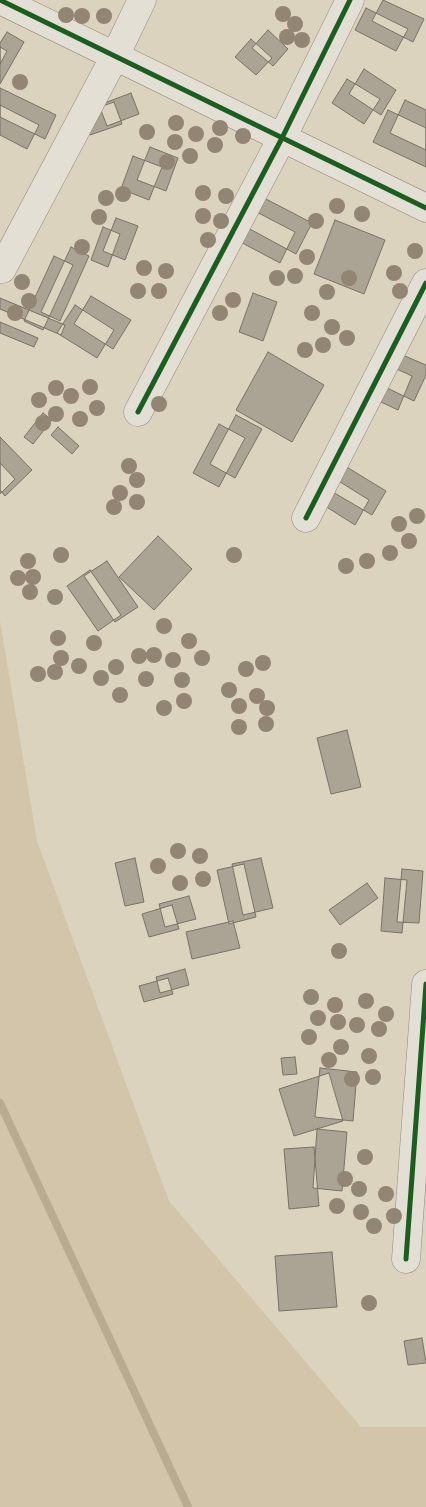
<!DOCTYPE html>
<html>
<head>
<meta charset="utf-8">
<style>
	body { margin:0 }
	canvas { display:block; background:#dcd3be }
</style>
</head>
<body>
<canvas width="426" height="1507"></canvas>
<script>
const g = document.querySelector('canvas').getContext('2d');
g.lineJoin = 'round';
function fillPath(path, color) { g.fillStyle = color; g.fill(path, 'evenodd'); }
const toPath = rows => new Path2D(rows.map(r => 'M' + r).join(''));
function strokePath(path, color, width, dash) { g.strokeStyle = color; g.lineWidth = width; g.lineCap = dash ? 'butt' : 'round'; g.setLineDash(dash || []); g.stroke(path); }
fillPath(toPath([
	[0,621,37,841,169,1201,361,1427,426,1427,426,1507,0,1507]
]), '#d2c5a9');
strokePath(toPath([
	[0,1103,188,1507]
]), '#b9ab90', 8);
const building = toPath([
	[383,0,424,19,413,42,372,21,383,0],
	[366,8,408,29,396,51,355,30,366,8],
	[268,30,288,49,273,66,252,48,268,30],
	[7,32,24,42,0,84,0,43,7,32],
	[251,39,272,58,256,75,235,57,251,39],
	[0,47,7,51,0,64,0,47],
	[364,69,396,90,381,115,349,94,364,69],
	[347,79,380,99,364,124,332,103,347,79],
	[0,88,56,115,45,139,0,117,0,88],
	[131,93,139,114,107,126,99,105,131,93],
	[405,100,426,110,426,150,390,133,405,100],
	[114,102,122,124,90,135,83,113,114,102],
	[0,105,39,125,27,149,0,135,0,105],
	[388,110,426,128,426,167,373,142,388,110],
	[150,147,178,158,166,191,137,180,150,147],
	[133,156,162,167,149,200,121,189,133,156],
	[264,198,312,223,296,254,248,228,264,198],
	[247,207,295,232,280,263,231,237,247,207],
	[116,218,138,226,125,260,103,251,116,218],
	[335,220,385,240,364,294,314,274,335,220],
	[103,227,120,234,108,267,91,260,103,227],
	[71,247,89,256,60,321,41,312,71,247],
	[54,256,73,265,43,330,24,321,54,256],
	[253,293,277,302,263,341,239,332,253,293],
	[91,296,131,320,113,349,74,324,91,296],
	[0,298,65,325,61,335,0,309,0,298],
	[75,305,114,330,97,358,57,333,75,305],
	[0,322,38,338,34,347,0,333,0,322],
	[268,352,324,385,292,442,236,410,268,352],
	[398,353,426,365,426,375,414,401,383,386,398,353],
	[381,362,412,376,398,410,366,395,381,362],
	[43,413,52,420,33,444,24,437,43,413],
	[236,415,262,429,235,478,210,464,236,415],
	[219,424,245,438,219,487,193,473,219,424],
	[58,427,79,446,72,454,51,435,58,427],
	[0,437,32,470,5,496,0,490,0,437],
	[0,463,15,479,0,494,0,463],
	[345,466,386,491,372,515,331,491,345,466],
	[329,475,369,500,355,525,314,499,329,475],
	[158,536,192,569,154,610,119,577,158,536],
	[107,561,138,607,115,622,84,576,107,561],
	[90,570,121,615,98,631,67,586,90,570],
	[347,730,361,787,331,794,317,738,347,730],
	[135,858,144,902,125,906,115,863,135,858],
	[261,858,273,908,243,915,232,864,261,858],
	[244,864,256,917,229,924,217,870,244,864],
	[402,869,423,871,419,923,397,922,402,869],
	[385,878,407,880,402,933,381,931,385,878],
	[367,883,378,898,340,925,329,910,367,883],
	[189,896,196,919,165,927,159,904,189,896],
	[172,905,179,929,149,937,142,914,172,905],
	[233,921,240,948,192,959,186,932,233,921],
	[185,969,189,985,160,993,156,977,185,969],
	[168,978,173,994,144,1002,139,986,168,978],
	[295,1057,297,1074,283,1075,281,1058,295,1057],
	[320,1068,357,1072,353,1121,315,1117,320,1068],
	[329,1073,343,1121,294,1136,279,1089,329,1073],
	[317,1129,347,1132,342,1191,313,1188,317,1129],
	[314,1147,319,1206,289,1209,284,1149,314,1147],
	[332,1252,337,1307,279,1311,275,1256,332,1252],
	[422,1338,426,1363,408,1365,404,1341,422,1338]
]);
fillPath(building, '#aba495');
strokePath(building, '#797266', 1);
const street = toPath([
	[0,0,426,208],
	[2,269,115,56,142,0],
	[138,412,282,138,350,0],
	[306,518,426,283],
	[406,1259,426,984]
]);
strokePath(street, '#918a7d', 29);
strokePath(street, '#e4dfd4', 28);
strokePath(toPath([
	[0,0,426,208],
	[138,412,282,138,350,0],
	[306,518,426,283],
	[406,1259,426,984]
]), '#1b5e20', 5);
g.fillStyle = '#928573';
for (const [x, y] of [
	[283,14],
	[66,15],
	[82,16],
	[104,16],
	[295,24],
	[287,37],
	[302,40],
	[20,82],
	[176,123],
	[220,128],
	[147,132],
	[196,134],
	[243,136],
	[175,142],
	[215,145],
	[190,156],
	[167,162],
	[203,193],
	[123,194],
	[226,196],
	[106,198],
	[337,206],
	[362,214],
	[203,216],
	[99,217],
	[221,221],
	[316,221],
	[208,240],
	[82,247],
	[415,251],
	[307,257],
	[144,268],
	[166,271],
	[394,273],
	[295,276],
	[277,278],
	[349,278],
	[22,282],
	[138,291],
	[159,291],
	[400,291],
	[327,292],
	[233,300],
	[29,301],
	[15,313],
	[220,313],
	[312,313],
	[332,327],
	[347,338],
	[323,345],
	[305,350],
	[90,387],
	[56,388],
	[71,396],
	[39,400],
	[159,404],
	[97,408],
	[56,414],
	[80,419],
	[43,423],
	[129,466],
	[137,480],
	[120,493],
	[137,502],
	[114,507],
	[417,516],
	[399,524],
	[409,541],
	[390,553],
	[61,555],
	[234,555],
	[28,561],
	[367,561],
	[346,566],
	[33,577],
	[18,578],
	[30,592],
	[55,597],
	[164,626],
	[58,638],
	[189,641],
	[94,643],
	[154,655],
	[139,656],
	[61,658],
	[202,658],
	[173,660],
	[263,663],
	[79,666],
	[116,667],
	[246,669],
	[55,672],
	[38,674],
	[101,678],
	[146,679],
	[182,680],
	[229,690],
	[120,695],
	[257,696],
	[184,701],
	[239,706],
	[164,708],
	[267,708],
	[266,724],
	[239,727],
	[178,851],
	[200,856],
	[158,866],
	[203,879],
	[180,883],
	[339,951],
	[311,997],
	[366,1001],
	[335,1005],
	[386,1014],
	[318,1018],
	[338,1022],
	[357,1025],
	[379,1029],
	[309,1037],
	[341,1047],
	[369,1056],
	[329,1060],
	[373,1077],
	[352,1079],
	[365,1157],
	[345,1179],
	[359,1189],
	[386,1194],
	[337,1206],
	[361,1212],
	[394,1216],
	[374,1226],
	[369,1303]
]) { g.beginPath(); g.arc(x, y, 8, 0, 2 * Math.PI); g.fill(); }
</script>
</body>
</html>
